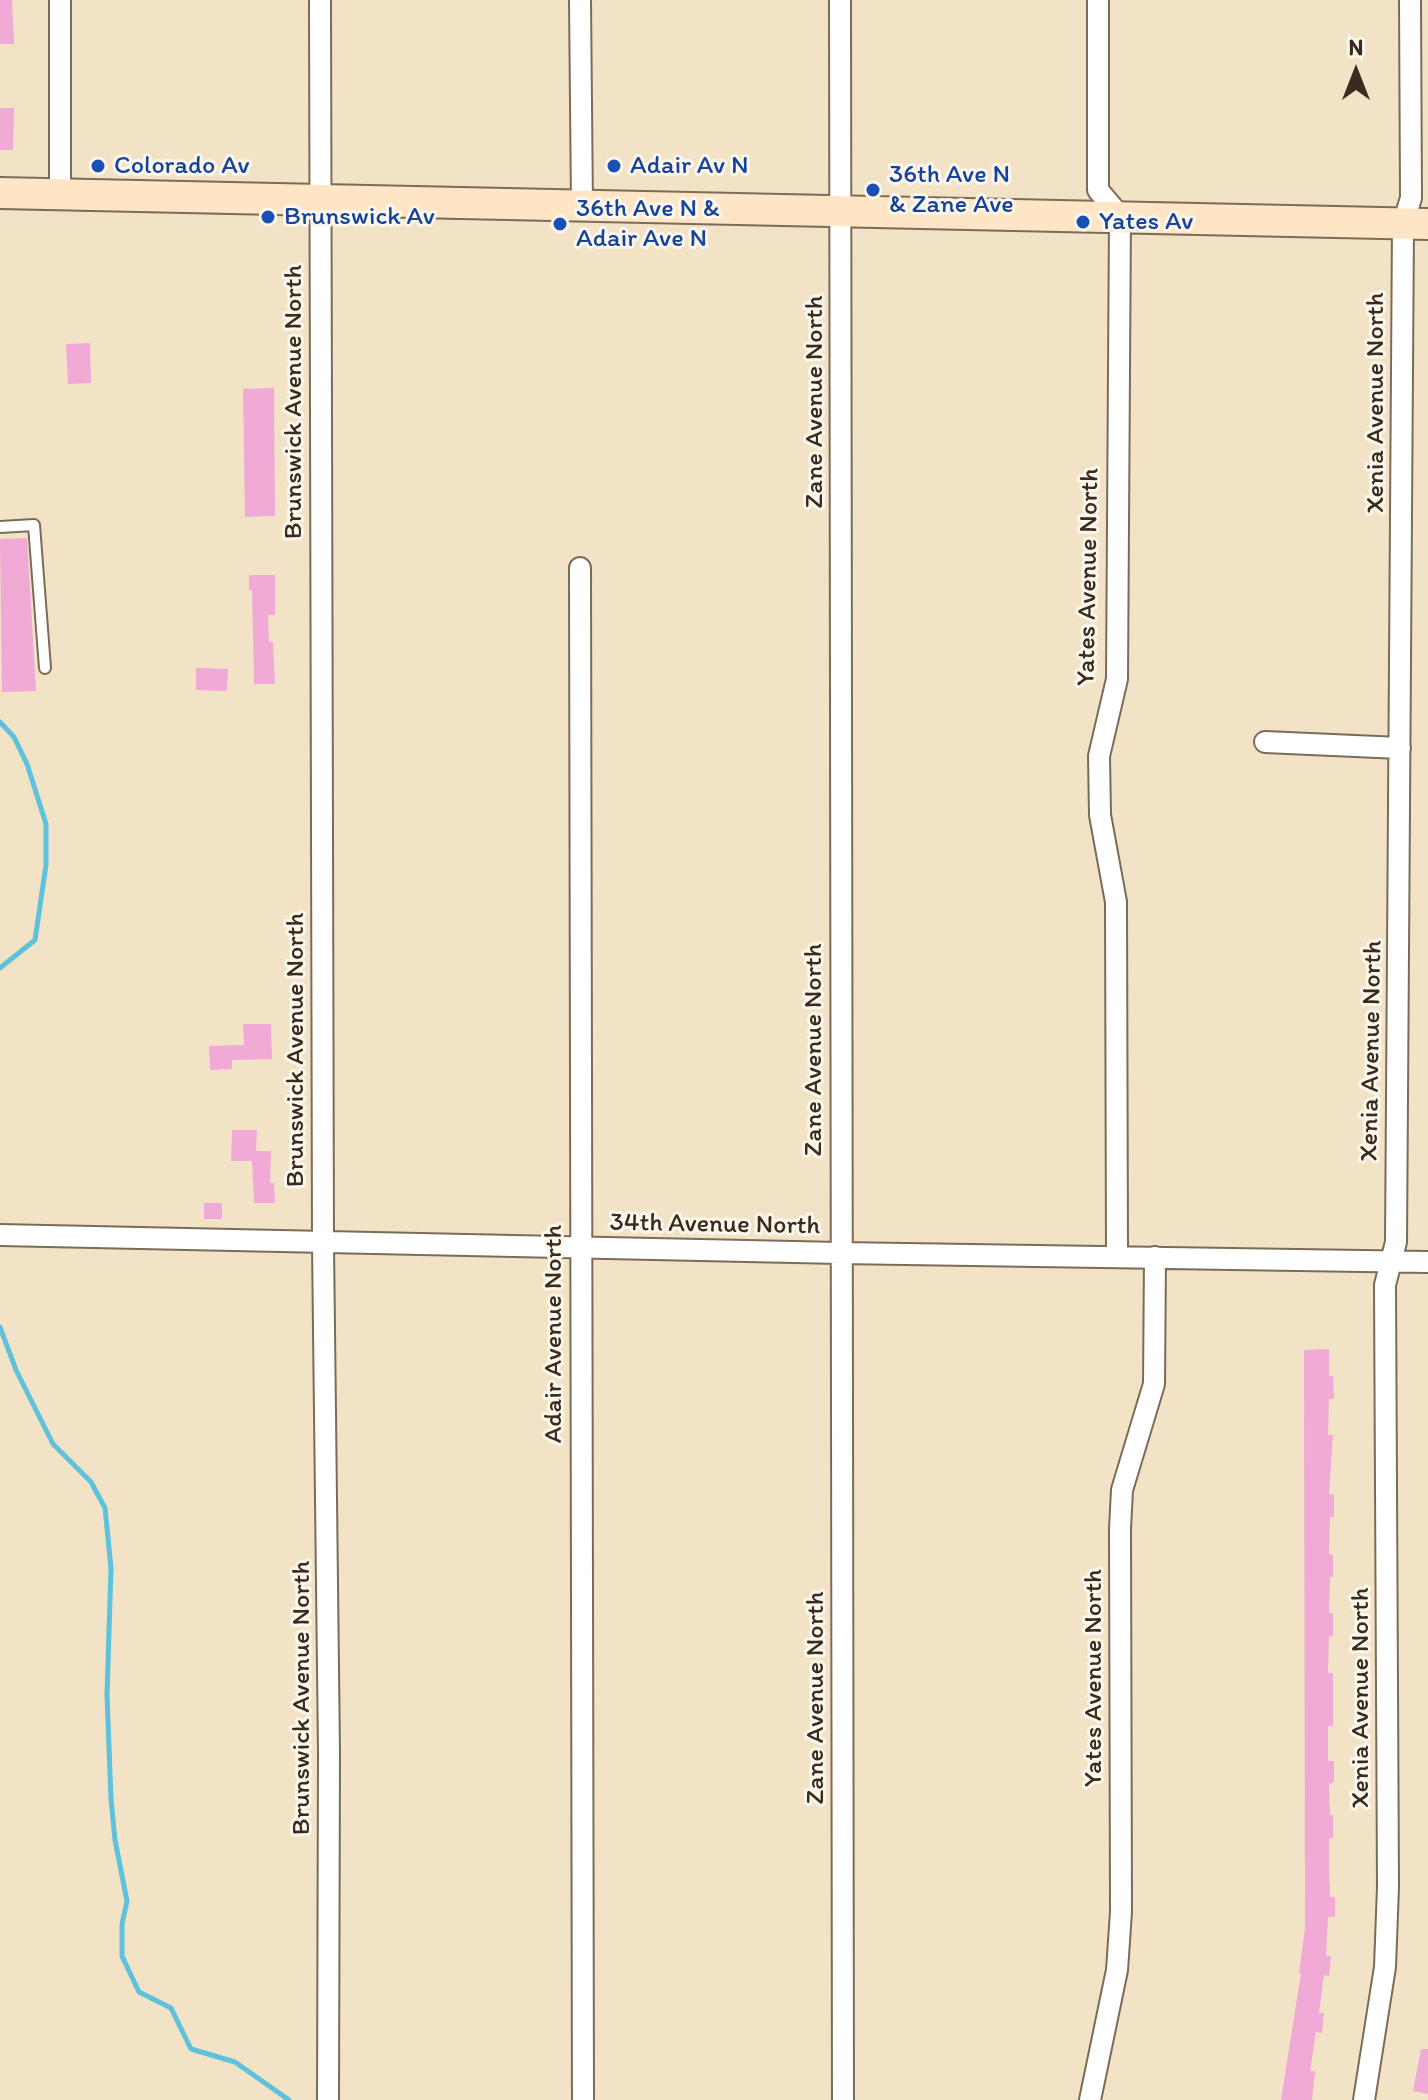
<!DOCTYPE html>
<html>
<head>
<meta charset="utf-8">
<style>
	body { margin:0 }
	#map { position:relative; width:1428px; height:2100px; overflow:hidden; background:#f2e3c7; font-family:Itim,sans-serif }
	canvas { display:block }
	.north { position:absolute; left:1316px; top:32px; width:80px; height:80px; -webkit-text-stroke:6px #fbf7ec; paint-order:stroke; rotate:0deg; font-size:22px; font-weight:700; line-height:32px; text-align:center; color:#3b2a1e }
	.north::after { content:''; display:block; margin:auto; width:28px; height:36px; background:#3b2a1e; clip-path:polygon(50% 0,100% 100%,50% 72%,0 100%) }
</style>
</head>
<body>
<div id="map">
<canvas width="1428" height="2100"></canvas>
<div class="north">N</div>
</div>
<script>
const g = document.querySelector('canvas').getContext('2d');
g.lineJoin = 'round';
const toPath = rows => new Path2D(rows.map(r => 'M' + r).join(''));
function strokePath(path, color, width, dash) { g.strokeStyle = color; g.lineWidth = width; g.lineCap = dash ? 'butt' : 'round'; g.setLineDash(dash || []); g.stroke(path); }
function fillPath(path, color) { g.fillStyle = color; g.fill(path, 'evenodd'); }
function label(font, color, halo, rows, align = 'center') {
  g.font = font + ' Itim,sans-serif'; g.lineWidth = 6; g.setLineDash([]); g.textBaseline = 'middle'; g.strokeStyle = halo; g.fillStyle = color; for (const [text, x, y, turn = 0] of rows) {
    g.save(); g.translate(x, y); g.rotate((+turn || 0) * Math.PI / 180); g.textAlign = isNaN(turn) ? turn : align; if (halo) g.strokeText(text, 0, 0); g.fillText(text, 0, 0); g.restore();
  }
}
strokePath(toPath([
	[0,722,14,737,27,764,46,824,46,865,35,940,0,968],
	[0,1327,16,1370,53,1444,91,1482,105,1508,111,1568,107,1695,111,1799,115,1840,127,1901,122,1924,122,1956,139,1992,171,2008,191,2049,235,2062,289,2100]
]), '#5ec2dc', 5);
fillPath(toPath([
	[0,0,12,0,14,44,0,44],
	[0,108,14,108,13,150,0,150],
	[90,343,91,383,68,384,66,344],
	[274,388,275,516,245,517,243,389],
	[27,538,36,691,2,692,0,539],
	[249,575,275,575,275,615,268,615,269,642,273,642,275,684,254,684,252,590,249,590],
	[196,668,228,669,227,691,196,690],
	[243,1024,271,1024,272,1059,232,1060,232,1069,210,1070,209,1046,244,1045],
	[232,1130,257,1130,256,1151,271,1151,270,1183,274,1183,275,1203,254,1203,252,1161,231,1161],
	[204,1203,222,1203,222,1219,204,1219],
	[1329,1349,1329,1376,1333,1376,1334,1399,1329,1399,1328,1435,1333,1435,1329,1494,1334,1495,1334,1517,1330,1517,1329,1554,1333,1555,1333,1577,1330,1577,1329,1613,1333,1613,1333,1636,1329,1636,1328,1673,1333,1673,1333,1726,1328,1726,1328,1761,1334,1761,1334,1782,1329,1784,1330,1815,1333,1815,1333,1838,1329,1838,1329,1870,1330,1897,1335,1897,1335,1917,1328,1917,1326,1956,1331,1956,1329,1976,1324,1975,1319,2013,1324,2013,1322,2033,1316,2032,1310,2071,1315,2071,1312,2100,1281,2100,1301,1973,1299,1973,1305,1928,1304,1350],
	[1421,2049,1428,2049,1428,2094,1413,2091]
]), '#f1a9d6');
const lane = toPath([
	[0,527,34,525,45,668]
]);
const street = toPath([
	[60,0,60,195],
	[320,0,323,1244,329,1753,328,2100],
	[580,0,582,206],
	[840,0,843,2100],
	[1098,0,1098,190,1120,216,1117,679,1099,756,1100,815,1116,902,1117,1256],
	[580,568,583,2100],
	[1265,742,1400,748],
	[0,1235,840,1253,1428,1262],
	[1090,2100,1117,1970,1121,1912,1120,1529,1122,1490,1154,1384,1155,1257],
	[1364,2100,1385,1967,1388,1887,1385,1285,1396,1242,1403,224,1411,198,1410,0]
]);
const secondary = toPath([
	[0,193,1428,224]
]);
strokePath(lane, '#7b6b59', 14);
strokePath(street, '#7b6b59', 24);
strokePath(secondary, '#7b6b59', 34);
strokePath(lane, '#fff', 10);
strokePath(street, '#fff', 20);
strokePath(secondary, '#fde5c5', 30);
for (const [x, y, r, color] of [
	[98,166,8,"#1a4fb4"],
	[614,166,8,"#1a4fb4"],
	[873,190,8,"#1a4fb4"],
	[268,217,8,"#1a4fb4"],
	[1083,222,8,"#1a4fb4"],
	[560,224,8,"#1a4fb4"]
]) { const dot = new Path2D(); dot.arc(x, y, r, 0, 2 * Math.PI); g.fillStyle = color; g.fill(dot); strokePath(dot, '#fbf7ec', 3); }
label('26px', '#164399', '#fbf7ec', [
	["Colorado Av",114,166],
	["Adair Av N",630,166],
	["36th Ave N",889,175],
	["& Zane Ave",889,205],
	["36th Ave N &",576,209],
	["Adair Ave N",576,239],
	["Brunswick Av",284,217],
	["Yates Av",1099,222]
], 'left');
label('26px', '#3b2a1e', '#fbf7ec', [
	["Brunswick Avenue North",294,402,-90],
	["Zane Avenue North",815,402,-90],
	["Xenia Avenue North",1376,403,-90],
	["Yates Avenue North",1089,577,-89],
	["Brunswick Avenue North",296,1050,-90],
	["Zane Avenue North",814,1050,-90],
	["Xenia Avenue North",1372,1051,-89],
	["34th Avenue North",715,1225,1],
	["Adair Avenue North",554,1334,-90],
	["Yates Avenue North",1094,1678,-90],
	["Brunswick Avenue North",302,1698,-90],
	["Zane Avenue North",816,1698,-90],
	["Xenia Avenue North",1361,1698,-90]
]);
</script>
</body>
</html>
